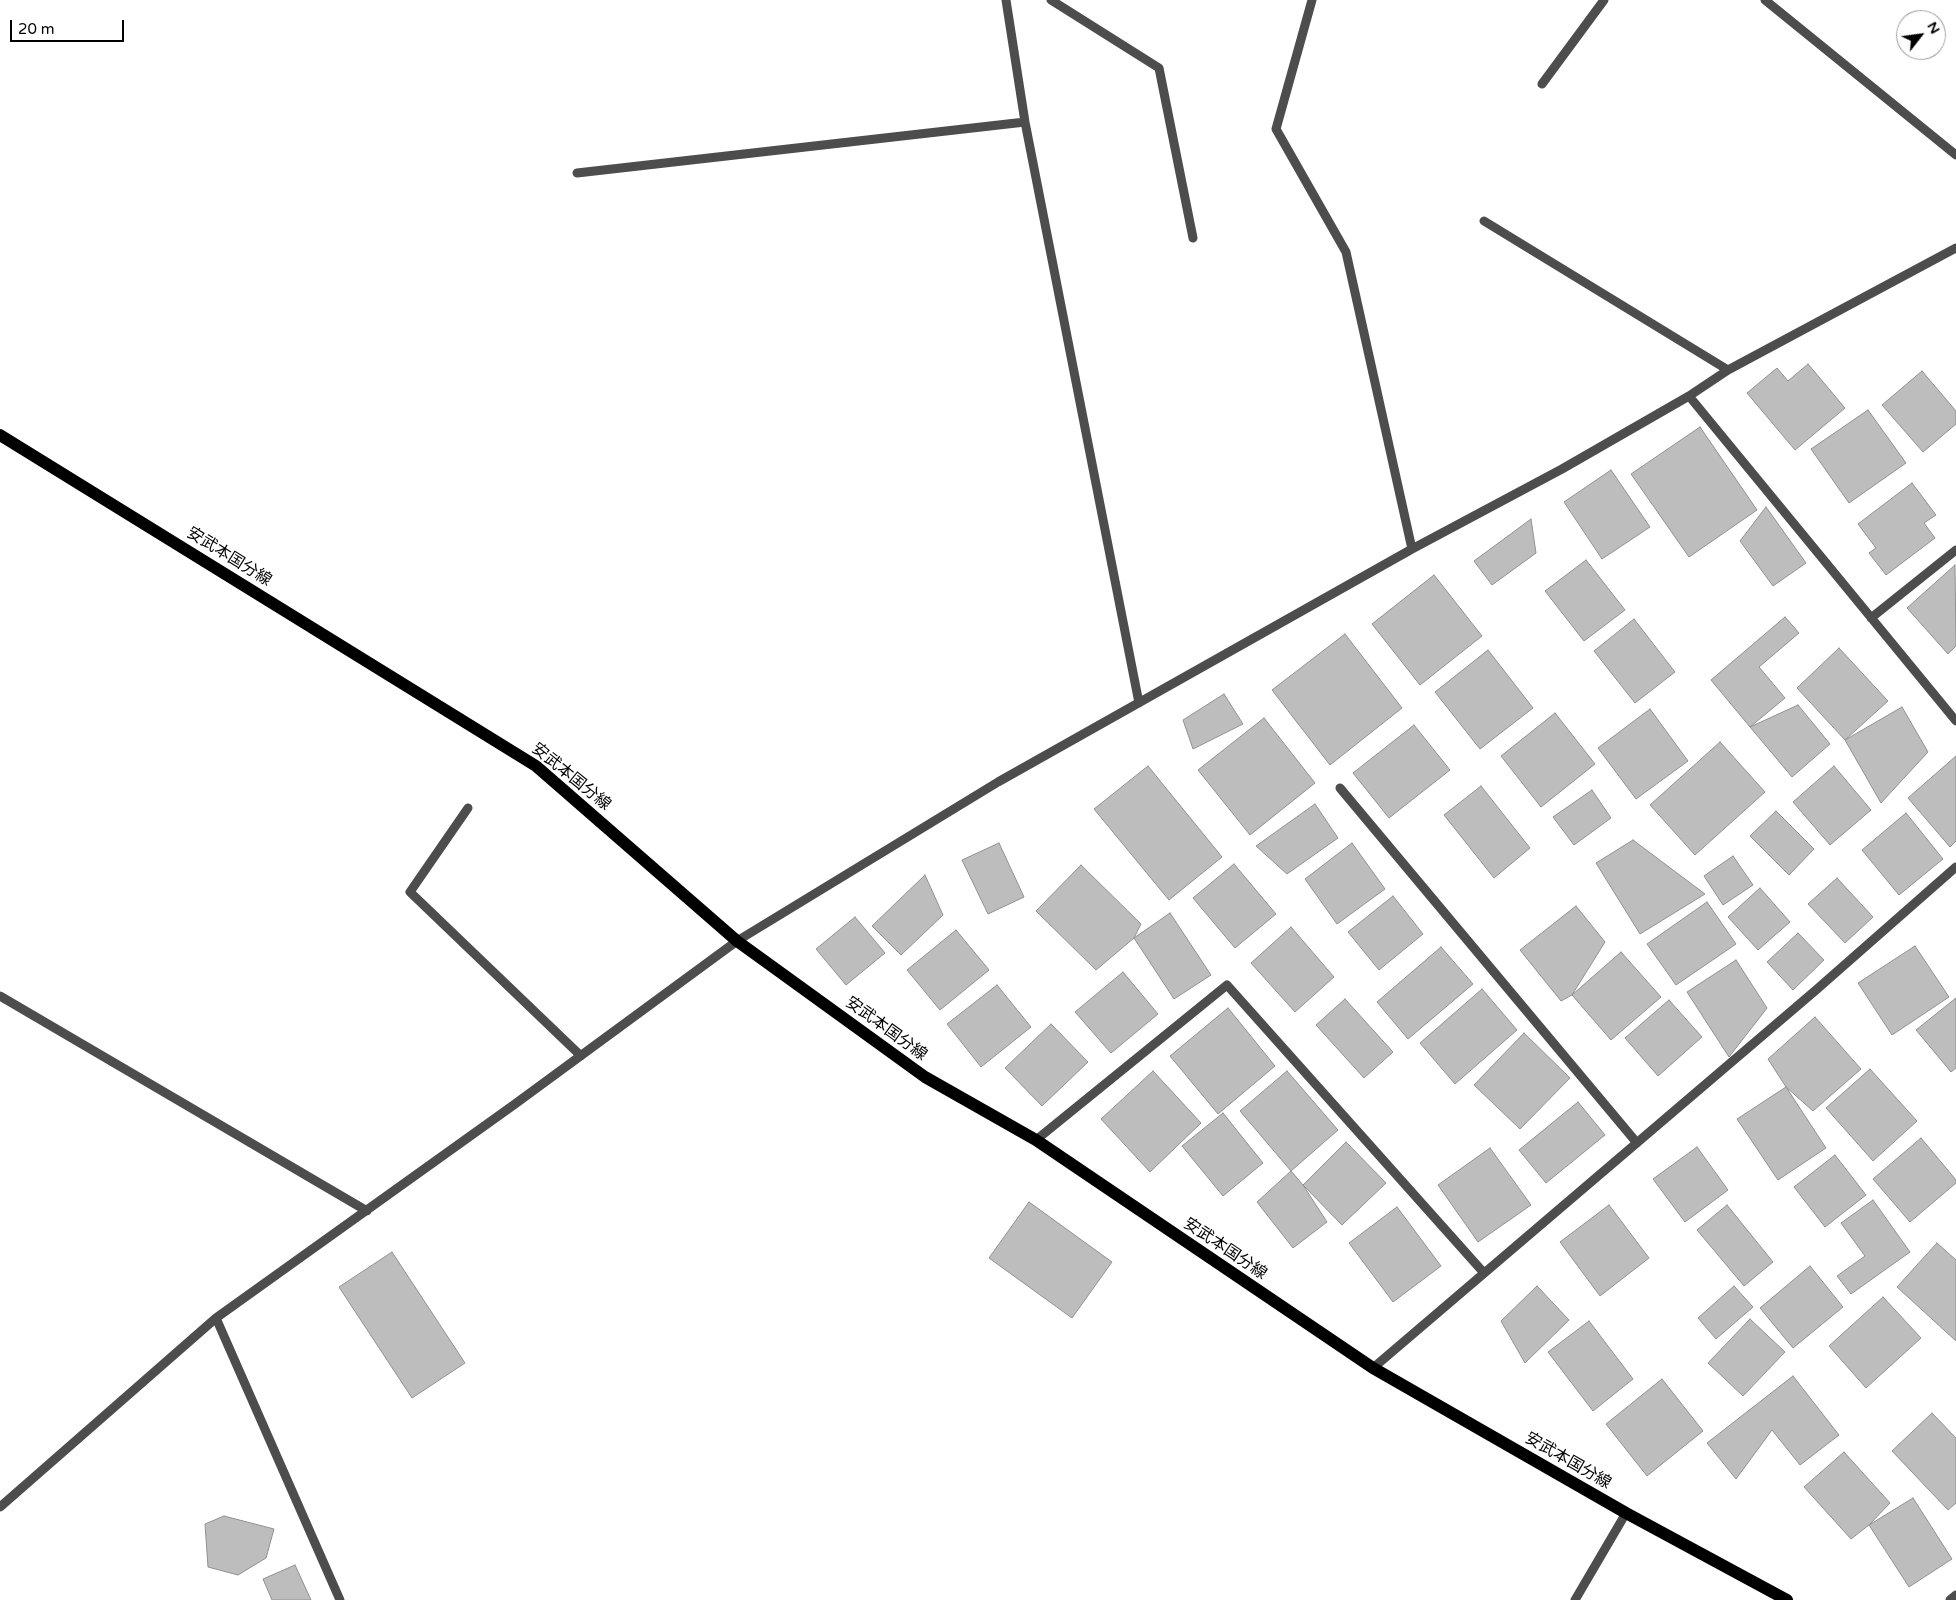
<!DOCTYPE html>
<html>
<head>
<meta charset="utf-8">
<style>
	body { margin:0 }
	#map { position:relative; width:1956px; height:1600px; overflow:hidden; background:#fff; font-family:"Varela Round",sans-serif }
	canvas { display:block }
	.north { position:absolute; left:1896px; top:10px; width:50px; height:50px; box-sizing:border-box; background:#fff; border:1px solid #999; border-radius:50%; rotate:60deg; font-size:14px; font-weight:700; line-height:20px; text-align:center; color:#000 }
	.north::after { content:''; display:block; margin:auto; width:18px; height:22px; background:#000; clip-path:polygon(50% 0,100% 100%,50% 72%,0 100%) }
	.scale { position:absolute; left:10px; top:20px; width:114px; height:22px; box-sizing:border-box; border:2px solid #000; border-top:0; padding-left:6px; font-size:15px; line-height:18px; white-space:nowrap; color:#000; -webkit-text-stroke:4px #fff; paint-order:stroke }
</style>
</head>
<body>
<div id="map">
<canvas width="1956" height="1600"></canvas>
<div class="north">N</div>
<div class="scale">20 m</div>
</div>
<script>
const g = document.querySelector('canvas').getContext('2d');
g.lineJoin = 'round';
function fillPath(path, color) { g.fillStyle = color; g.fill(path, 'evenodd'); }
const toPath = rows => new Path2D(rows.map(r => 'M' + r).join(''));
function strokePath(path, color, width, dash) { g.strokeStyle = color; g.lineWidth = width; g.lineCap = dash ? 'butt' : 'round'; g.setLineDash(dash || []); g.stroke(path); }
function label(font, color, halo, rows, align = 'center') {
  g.font = font + ' "Varela Round","Noto Sans JP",sans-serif'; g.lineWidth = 4; g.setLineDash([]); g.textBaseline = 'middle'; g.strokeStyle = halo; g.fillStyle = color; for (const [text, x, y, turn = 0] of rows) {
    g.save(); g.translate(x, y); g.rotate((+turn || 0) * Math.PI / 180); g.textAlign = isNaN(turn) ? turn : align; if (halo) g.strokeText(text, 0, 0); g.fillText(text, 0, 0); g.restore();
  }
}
const building = toPath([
	[1808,364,1845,408,1795,450,1747,393,1777,368,1788,381,1808,364],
	[1922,371,1956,411,1956,424,1923,452,1882,405,1922,371],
	[1868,410,1906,463,1849,503,1811,449,1868,410],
	[1700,427,1757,510,1689,557,1631,474,1700,427],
	[1611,470,1650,527,1602,559,1564,502,1611,470],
	[1912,483,1936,515,1924,523,1935,538,1886,575,1869,553,1876,548,1858,524,1912,483],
	[1766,507,1806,563,1773,586,1740,541,1766,507],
	[1531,519,1536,553,1492,585,1474,561,1531,519],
	[1586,560,1625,610,1584,641,1545,591,1586,560],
	[1955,565,1956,646,1948,654,1907,608,1955,565],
	[1434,575,1482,636,1420,685,1372,624,1434,575],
	[1785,617,1799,633,1759,667,1785,698,1750,727,1711,680,1785,617],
	[1634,619,1675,672,1635,703,1594,651,1634,619],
	[1345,634,1402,708,1330,765,1272,690,1345,634],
	[1839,648,1888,701,1845,740,1797,688,1839,648],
	[1488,650,1533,708,1480,749,1435,692,1488,650],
	[1224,694,1243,724,1193,749,1183,720,1224,694],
	[1798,705,1830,744,1792,777,1750,727,1798,705],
	[1902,707,1928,752,1881,803,1845,740,1902,707],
	[1650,709,1688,761,1636,799,1598,748,1650,709],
	[1555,713,1595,764,1541,807,1501,756,1555,713],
	[1264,718,1315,783,1250,835,1198,770,1264,718],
	[1414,725,1450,770,1389,818,1353,773,1414,725],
	[1720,742,1765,792,1695,855,1650,805,1720,742],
	[1956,756,1956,841,1950,847,1908,798,1956,756],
	[1148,766,1222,857,1169,900,1094,809,1148,766],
	[1834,766,1871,810,1830,845,1793,802,1834,766],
	[1481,786,1530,848,1494,878,1444,815,1481,786],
	[1592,790,1611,818,1574,845,1553,817,1592,790],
	[1315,804,1338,838,1287,874,1256,846,1315,804],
	[1776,811,1814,849,1789,875,1750,836,1776,811],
	[1906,813,1943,859,1899,895,1862,850,1906,813],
	[1633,840,1705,894,1640,934,1596,863,1633,840],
	[999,843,1024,897,988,914,962,860,999,843],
	[1352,843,1385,889,1337,924,1305,879,1352,843],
	[1733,856,1753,885,1723,905,1704,876,1733,856],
	[1234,864,1276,914,1235,948,1193,898,1234,864],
	[1081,865,1141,924,1134,938,1096,970,1036,911,1081,865],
	[925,875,943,915,901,955,872,926,925,875],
	[1837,878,1873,917,1845,943,1808,904,1837,878],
	[1760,888,1790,922,1758,950,1728,917,1760,888],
	[1393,896,1423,934,1379,970,1348,932,1393,896],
	[1707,902,1736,944,1676,985,1647,944,1707,902],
	[1576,906,1605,942,1572,995,1561,1001,1520,950,1576,906],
	[1170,913,1211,975,1174,999,1134,938,1170,913],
	[855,917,885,953,846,985,816,949,855,917],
	[1291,927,1334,977,1295,1012,1251,963,1291,927],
	[956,930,989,970,940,1010,907,970,956,930],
	[1798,933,1824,960,1793,990,1767,962,1798,933],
	[1915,946,1949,997,1892,1035,1858,983,1915,946],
	[1441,947,1473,984,1408,1039,1377,1002,1441,947],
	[1621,952,1661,997,1611,1040,1572,995,1621,952],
	[1736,960,1767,1008,1729,1057,1687,992,1736,960],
	[1123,972,1158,1014,1111,1053,1075,1012,1123,972],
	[997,985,1031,1027,981,1067,947,1024,997,985],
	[1482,989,1517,1030,1455,1084,1420,1043,1482,989],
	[1956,998,1956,1068,1951,1072,1916,1030,1956,998],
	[1345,999,1393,1052,1364,1078,1316,1025,1345,999],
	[1669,1000,1702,1037,1658,1076,1625,1038,1669,1000],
	[1228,1008,1275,1066,1218,1114,1170,1056,1228,1008],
	[1815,1017,1861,1069,1813,1111,1786,1087,1768,1059,1815,1017],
	[1051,1024,1088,1062,1042,1106,1005,1068,1051,1024],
	[1524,1033,1570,1078,1520,1129,1474,1085,1524,1033],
	[1870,1069,1917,1121,1873,1161,1826,1108,1870,1069],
	[1153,1071,1201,1123,1150,1172,1101,1119,1153,1071],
	[1287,1071,1338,1130,1291,1171,1240,1111,1287,1071],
	[1786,1087,1826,1148,1778,1180,1737,1119,1786,1087],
	[1578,1102,1605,1135,1546,1183,1519,1150,1578,1102],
	[1223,1113,1263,1163,1223,1196,1182,1146,1223,1113],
	[1921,1138,1956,1180,1956,1183,1910,1222,1873,1179,1921,1138],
	[1346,1142,1386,1183,1342,1225,1303,1185,1346,1142],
	[1697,1147,1728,1190,1685,1222,1653,1179,1697,1147],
	[1490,1148,1531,1205,1478,1242,1438,1185,1490,1148],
	[1835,1155,1866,1195,1825,1227,1794,1187,1835,1155],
	[1291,1171,1303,1185,1327,1222,1293,1248,1257,1202,1291,1171],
	[1873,1200,1910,1252,1851,1294,1837,1276,1865,1256,1841,1223,1873,1200],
	[1029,1202,1112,1262,1072,1318,989,1258,1029,1202],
	[1609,1205,1649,1258,1600,1296,1560,1242,1609,1205],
	[1727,1205,1773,1262,1744,1286,1697,1230,1727,1205],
	[1397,1207,1441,1266,1393,1302,1349,1243,1397,1207],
	[1937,1243,1956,1260,1956,1341,1897,1287,1937,1243],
	[392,1252,465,1363,412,1398,339,1287,392,1252],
	[1810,1266,1843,1307,1793,1348,1760,1308,1810,1266],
	[1537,1286,1569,1320,1525,1363,1501,1321,1537,1286],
	[1734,1286,1753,1307,1716,1339,1698,1318,1734,1286],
	[1883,1297,1921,1338,1866,1388,1829,1346,1883,1297],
	[1750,1319,1785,1352,1743,1396,1708,1363,1750,1319],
	[1589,1321,1633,1379,1593,1411,1548,1352,1589,1321],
	[1793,1376,1839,1435,1800,1465,1772,1430,1736,1479,1707,1443,1793,1376],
	[1662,1379,1703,1431,1647,1476,1606,1424,1662,1379],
	[1932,1413,1956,1438,1956,1503,1948,1510,1892,1451,1932,1413],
	[1844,1452,1890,1503,1869,1525,1851,1539,1804,1487,1844,1452],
	[1913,1498,1952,1559,1909,1587,1869,1525,1913,1498],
	[224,1516,274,1529,266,1558,238,1575,208,1567,205,1524,224,1516],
	[295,1565,311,1600,272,1600,263,1579,295,1565]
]);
fillPath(building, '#bdbdbd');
strokePath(building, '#919191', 1);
strokePath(toPath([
	[1006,0,1025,122,1139,703],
	[1051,0,1159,68,1193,238],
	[1312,0,1276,129,1346,252,1412,549],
	[1765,0,1956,155],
	[1542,84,1604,0],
	[577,173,1025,122],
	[1484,221,1728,370],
	[1689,396,1956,721],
	[1871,618,1956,550],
	[1340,788,1637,1143],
	[468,808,410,892,581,1056],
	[0,996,367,1211],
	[1036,1140,1227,985,1484,1273],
	[216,1318,340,1600],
	[1373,1368,1816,990,1956,867],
	[0,1507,216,1318,515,1104,737,941,998,782,1412,549,1562,469,1689,396,1728,370,1956,248],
	[1575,1600,1626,1513],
	[1950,1600,1956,1595]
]), '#4d4d4d', 9);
strokePath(toPath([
	[0,435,536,766,737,941,925,1077,1036,1140,1373,1368,1626,1513,1787,1600]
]), '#000', 12);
label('16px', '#000', '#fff', [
	["安武本国分線",229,557,32],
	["安武本国分線",571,777,39],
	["安武本国分線",886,1029,36],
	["安武本国分線",1225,1249,34],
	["安武本国分線",1568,1461,30]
]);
</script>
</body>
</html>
